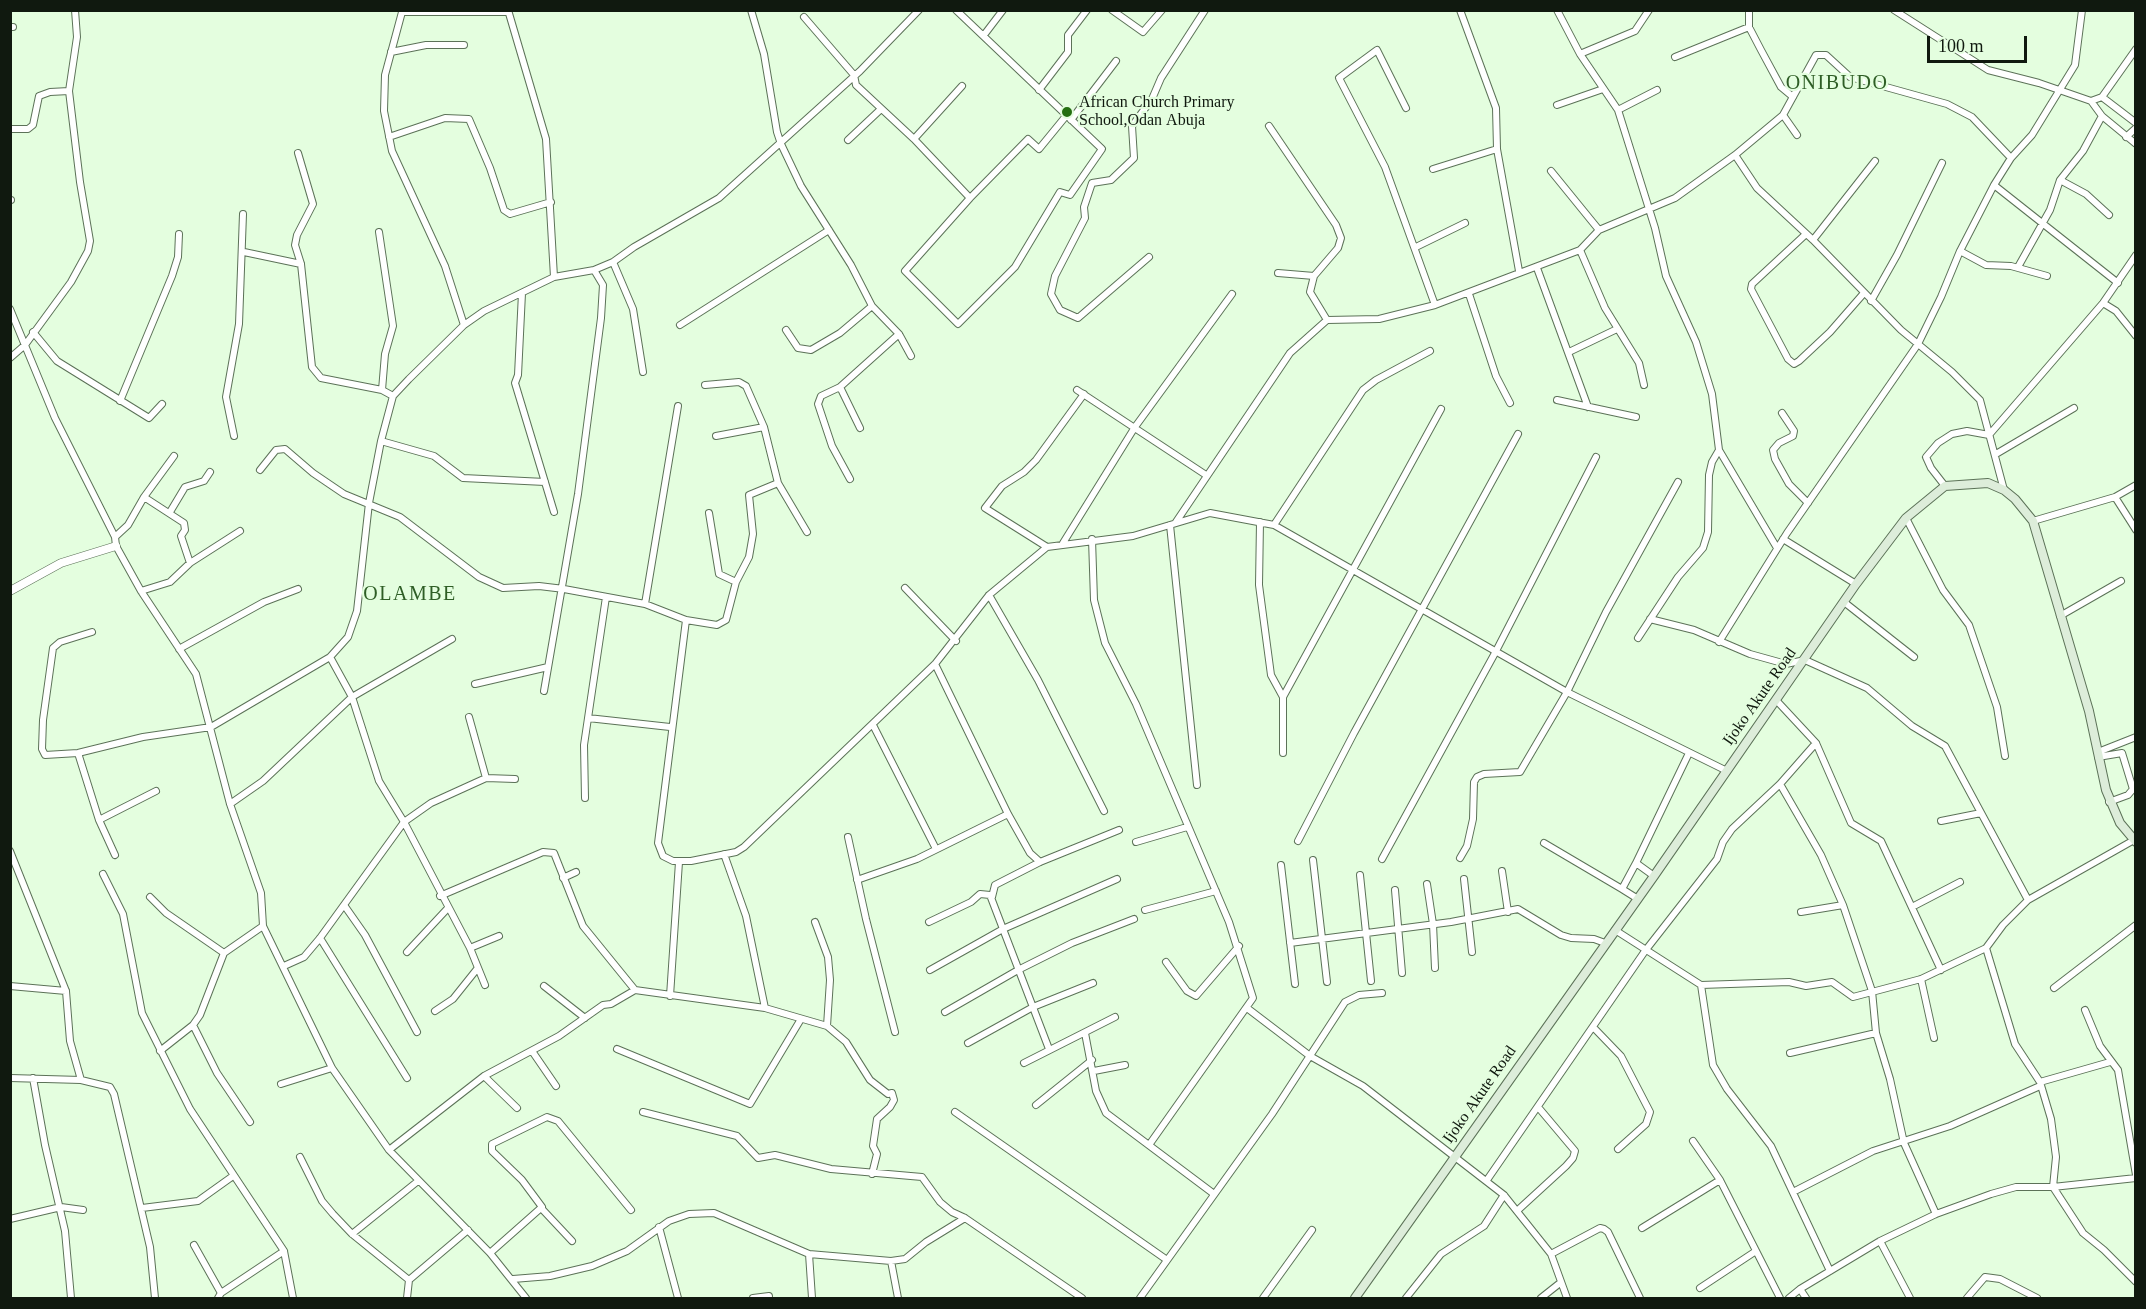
<!DOCTYPE html>
<html>
<head>
<meta charset="utf-8">
<style>
	body { margin:0 }
	#map { position:relative; width:2146px; height:1309px; overflow:hidden; background:#e4fedf; font-family:"Times New Roman",serif }
	canvas { display:block }
	.frame { position:absolute; inset:0; border:12px solid #10190f; pointer-events:none }
	.scale { position:absolute; left:1927px; top:36px; width:100px; height:27px; box-sizing:border-box; border:3px solid #10190f; border-top:0; padding-left:8px; font-size:18px; line-height:21px; white-space:nowrap; color:#10190f; -webkit-text-stroke:4px #e4fedf; paint-order:stroke }
</style>
</head>
<body>
<div id="map">
<canvas width="2146" height="1309"></canvas>
<div class="frame"></div>
<div class="scale">100 m</div>
</div>
<script>
const g = document.querySelector('canvas').getContext('2d');
g.lineJoin = 'round';
const toPath = rows => new Path2D(rows.map(r => 'M' + r).join(''));
function strokePath(path, color, width, dash) { g.strokeStyle = color; g.lineWidth = width; g.lineCap = dash ? 'butt' : 'round'; g.setLineDash(dash || []); g.stroke(path); }
function label(font, color, halo, rows, align = 'center') {
  g.font = font + ' "Times New Roman",serif'; g.lineWidth = 4.5; g.setLineDash([]); g.textBaseline = 'middle'; g.strokeStyle = halo; g.fillStyle = color; for (const [text, x, y, turn = 0] of rows) {
    g.save(); g.translate(x, y); g.rotate((+turn || 0) * Math.PI / 180); g.textAlign = isNaN(turn) ? turn : align; if (halo) g.strokeText(text, 0, 0); g.fillText(text, 0, 0); g.restore();
  }
}
const minor = toPath([
	[508,10,546,139,554,277],
	[751,10,764,54,777,132,781,144,801,186,851,265,872,306,899,334,911,356],
	[956,10,1102,149,1070,195,1060,192,1015,267,958,324,905,271,970,198,1028,139,1039,149,1066,116],
	[1112,10,1143,32,1162,10],
	[1460,10,1496,108,1497,149,1519,271],
	[1557,10,1580,54,1618,110,1655,228,1666,276,1696,342,1712,394,1719,450,1777,548],
	[1749,10,1749,27,1761,50,1781,87,1793,97],
	[1894,10,1988,70,2039,83,2091,101,2102,116,2136,144],
	[804,17,854,75,856,85,914,139,970,198],
	[10,27,13,27],
	[984,35,1003,10],
	[391,52,426,45,464,45],
	[1580,54,1635,31,1649,10],
	[1675,57,1749,27],
	[1039,90,1068,52,1068,35,1087,10],
	[2102,97,2136,123],
	[2091,101,2102,97,2136,49],
	[1557,105,1603,89],
	[1406,108,1377,50,1339,78,1385,167,1435,305],
	[1618,110,1657,90],
	[1783,115,1797,135],
	[2102,116,2083,151,2060,180,2086,194,2109,215],
	[1071,120,1116,61],
	[1269,126,1336,225,1341,238,1338,248,1314,276,1310,292,1327,320],
	[10,129,28,129,33,125,39,96,50,92,69,91],
	[389,137,445,118,469,119,490,168,504,210,510,214,551,202],
	[2126,137,2136,128],
	[914,139,962,86],
	[848,140,881,109],
	[298,153,313,204,297,235,295,245,301,264,312,367,321,378,382,390,393,396],
	[1735,155,1757,188,1813,240,1901,330,1952,372,1980,400,2004,490],
	[1433,169,1497,149],
	[1551,171,1599,230],
	[1994,185,2118,283],
	[10,200,11,200],
	[379,232,393,326,385,354,382,390],
	[1806,234,1752,284,1751,289,1788,359,1794,364,1799,361,1830,332,1864,293],
	[1813,240,1875,161],
	[1416,247,1465,223],
	[1580,250,1605,308,1639,363,1644,385],
	[1960,251,1986,265,2011,266,2047,276],
	[244,252,301,264],
	[1149,257,1078,318,1060,310,1051,294,1055,276,1085,218,1084,207,1092,183,1111,180,1134,158,1132,126,1152,99,1161,78,1205,10],
	[613,262,633,309,643,372],
	[2018,267,2050,210,2060,180],
	[1537,268,1588,407],
	[1278,273,1314,276],
	[522,293,518,375,515,383,554,512],
	[1469,294,1496,376,1510,403],
	[1871,301,1897,255,1942,163],
	[2103,303,2116,311,2136,336],
	[10,309,55,418,115,537,116,546,141,591,196,674,230,804,261,893,263,926,332,1068,389,1150,490,1253,526,1298],
	[464,325,445,266,392,151,384,111,385,75,402,12,508,12],
	[680,325,829,230],
	[786,330,798,348,811,350,840,333,872,306],
	[33,332,57,361,149,418,162,404],
	[1569,352,1617,329],
	[10,358,25,345,71,282,88,251,90,241,80,182,69,91,77,37,75,10],
	[705,385,739,382,746,386,764,427,778,483,807,532],
	[840,387,860,428],
	[1077,390,1206,475],
	[1557,400,1636,417],
	[120,401,172,276,178,257,179,234],
	[1782,413,1794,431,1793,436,1779,443,1773,450,1775,459,1789,484,1808,503],
	[1989,435,2103,303,2136,255],
	[234,436,226,397,239,324,243,214],
	[716,436,764,427],
	[381,441,434,456,463,478,545,482],
	[1996,454,2074,408],
	[174,456,144,497,184,523,185,530,181,536,190,563],
	[260,470,276,450,285,449,313,473,344,494,400,517,479,577,503,588,539,586,564,589,645,604,686,620,717,625,726,620,736,582,749,557,753,534,749,495,778,483],
	[850,479,832,446,818,404,821,396,840,387,899,334],
	[1945,486,1931,468,1926,457,1938,443,1952,434,1967,431,1989,435],
	[2115,497,2136,530],
	[170,512,185,487,204,481,210,472],
	[709,513,719,574,736,582],
	[1906,518,1943,590,1969,625,1997,707,2005,756],
	[2033,521,2115,497,2136,485],
	[1176,522,1290,353,1327,320,1379,319,1435,305,1580,250,1599,230,1675,198,1735,155,1783,115,1816,55,1826,55,1850,77,1947,104,1972,117,2011,158],
	[1260,522,1259,585,1271,675,1283,697,1283,753],
	[1170,525,1197,785],
	[1274,525,1363,390,1376,380,1430,351],
	[115,537,128,525,144,497],
	[1092,539,1094,600,1105,643,1136,704,1229,922,1253,998,1149,1145],
	[1783,539,1856,584],
	[1063,543,1135,427,1232,294],
	[1047,547,985,508,1002,486,1024,472,1036,460,1084,394],
	[905,588,956,641],
	[141,591,170,582,190,563,240,531],
	[989,595,1038,680,1104,811],
	[1844,602,1914,657],
	[645,604,678,406],
	[2060,616,2121,581],
	[1650,619,1694,630,1750,654,1786,664,1805,660,1867,688,1912,726,1945,746,2028,900],
	[686,620,658,843,663,856,673,861,691,861,736,852,744,847,935,664,989,595,1047,547,1133,536,1210,513,1274,525,1567,692,1727,771],
	[92,632,60,642,53,648,43,720,42,749,45,755,78,753,143,737,211,727,330,657,348,637,357,611,369,503,381,441,393,396,409,379,464,325,484,311,554,277,594,270,613,262,634,247,719,198,860,71,919,10],
	[1638,638,1678,577,1703,548,1708,532,1709,475,1712,462,1719,450],
	[1719,642,1787,533,1918,344,1941,297,1960,251,1994,185,2011,158,2032,135,2075,65,2082,10],
	[179,649,264,602,298,589],
	[330,657,352,697,379,781,404,822,470,948,485,985],
	[935,664,1008,814,1030,853,1040,862],
	[475,684,548,667],
	[544,691,578,494,601,318,603,285,594,270],
	[1283,697,1441,409],
	[1776,700,1816,743,1851,823,1881,841,1941,970],
	[469,717,486,778],
	[588,718,670,727],
	[873,725,936,849],
	[2098,752,2136,737],
	[78,753,99,820,115,855],
	[2098,757,2122,753,2133,789,2128,795,2109,802],
	[1780,784,1821,855,1843,905,1872,991,1876,1033,1890,1079,1904,1143,1936,1214],
	[585,798,584,745,606,597],
	[230,804,263,781,352,697,452,639],
	[99,820,156,791],
	[1941,821,1981,813],
	[848,837,866,919,895,1032],
	[1298,841,1354,733,1518,434],
	[1136,842,1187,827],
	[1544,843,1622,889],
	[10,851,66,991,70,1041,81,1080],
	[724,854,746,916,765,1008],
	[1460,858,1467,846,1473,819,1474,782,1477,777,1484,774,1520,772,1567,692,1606,612,1678,482],
	[1382,859,1495,653,1596,457],
	[1313,860,1327,982],
	[1636,863,1622,889,1638,899],
	[1281,865,1295,984],
	[1502,871,1508,912],
	[103,874,123,914,142,1013,190,1109,284,1251,293,1298],
	[1360,875,1371,981],
	[1654,876,1636,863,1689,753],
	[563,878,576,872],
	[1464,879,1472,952],
	[857,880,917,859,1008,814],
	[1427,884,1433,924,1435,968],
	[1395,890,1402,973],
	[440,896,543,852,554,853,583,926,635,990,765,1008,827,1026,846,1042,870,1080,888,1094,892,1093,894,1100,890,1107,877,1119,873,1146,877,1154,872,1174],
	[150,897,166,913,224,953],
	[992,897,995,885,1040,862,1119,830],
	[344,905,365,935,417,1032],
	[1912,907,1960,882],
	[1145,910,1216,891],
	[1801,912,1843,905],
	[815,922,828,957,830,980,827,1026],
	[929,922,971,902,980,894,990,895,1049,1049],
	[1615,930,1701,985,1789,982,1806,986,1832,982,1853,997,1921,979,1986,948,2003,925,2028,900,2134,840],
	[320,938,407,1078],
	[1290,943,1451,922,1518,909,1561,935,1571,938,1594,939,1605,943],
	[470,948,499,936],
	[1986,948,2015,1044,2040,1082,2051,1119,2056,1157,2053,1187,2083,1233,2104,1250,2136,1282],
	[407,952,448,908],
	[1166,962,1187,991,1196,996,1239,946],
	[284,966,304,957,320,938,404,822,431,803,486,778,515,779],
	[930,970,1003,929,1117,879],
	[1921,979,1934,1038],
	[1701,985,1713,1065,1727,1089,1771,1146,1830,1271],
	[10,986,66,991],
	[544,986,585,1018],
	[2054,988,2136,925],
	[670,996,679,862],
	[1247,1008,1310,1056,1363,1086,1504,1195,1551,1254,1567,1298],
	[2085,1010,2100,1046,2118,1070,2136,1175],
	[435,1011,453,999,477,969],
	[945,1012,1018,970,1072,943,1134,919],
	[193,1025,217,1073,250,1122],
	[1594,1028,1621,1056,1650,1112,1646,1124,1618,1149],
	[1085,1033,1096,1091,1106,1113,1214,1194],
	[968,1043,1033,1007,1093,983],
	[617,1049,750,1104,801,1019],
	[160,1051,193,1025,200,1015,224,953,263,926],
	[532,1051,556,1086],
	[1790,1053,1876,1033],
	[1024,1063,1115,1017],
	[1094,1071,1125,1065],
	[484,1076,517,1108],
	[10,1078,81,1080,110,1087,114,1094,150,1247,155,1298],
	[33,1078,45,1145,65,1231,71,1298],
	[2040,1082,2110,1062],
	[281,1084,332,1068],
	[1036,1105,1092,1060],
	[643,1112,737,1136,758,1158,775,1155,831,1169,922,1177,940,1202,952,1212,965,1218,1082,1298],
	[955,1112,1167,1260],
	[1693,1141,1720,1180,1780,1298],
	[389,1150,484,1076,559,1036,603,1005,611,1004,635,990],
	[300,1157,322,1201,333,1214,352,1234,409,1280],
	[1487,1180,1645,951,1717,859,1723,842,1732,829,1780,784,1816,743],
	[1793,1192,1873,1151,1950,1126,2040,1086],
	[142,1208,198,1201,233,1176],
	[542,1209,572,1241],
	[1518,1210,1566,1166,1573,1158,1575,1151,1538,1107],
	[10,1219,61,1207,83,1210],
	[659,1227,678,1298],
	[1642,1228,1720,1180],
	[352,1234,418,1181],
	[1880,1241,1910,1298],
	[194,1245,221,1293,218,1298],
	[490,1253,542,1207,522,1180,492,1151,492,1144,547,1117,558,1121,631,1210],
	[809,1254,812,1298],
	[1551,1254,1600,1228,1604,1229,1608,1232,1640,1298],
	[891,1261,898,1298],
	[513,1279,550,1276,592,1266,627,1251,669,1221,689,1214,714,1213,809,1254,891,1261,905,1259,926,1242,965,1218],
	[1700,1288,1756,1251],
	[1800,1289,1806,1298],
	[221,1293,284,1251],
	[407,1298,409,1280,468,1230],
	[753,1298,769,1296],
	[1140,1298,1272,1114,1345,1002,1359,995,1382,993],
	[1263,1298,1312,1230],
	[1406,1298,1441,1254,1484,1226,1504,1195],
	[1541,1298,1560,1283],
	[1789,1298,1800,1289,1880,1241,1936,1214,1991,1194,2016,1187,2053,1187,2136,1178],
	[1967,1298,1985,1277,2000,1279,2037,1298]
]);
const tertiary = toPath([
	[10,591,61,563,116,546]
]);
const secondary = toPath([
	[1355,1298,1654,876,1856,584,1906,518,1945,486,1988,483,2004,490,2015,499,2033,521,2089,711,2106,790,2120,823,2136,842]
]);
strokePath(minor, '#5c7258', 8);
strokePath(tertiary, '#5c7258', 9);
strokePath(secondary, '#5c7258', 10);
strokePath(minor, '#fff', 6);
strokePath(tertiary, '#fff', 8);
strokePath(secondary, '#ddedda', 8);
for (const [x, y, r, color] of [
	[1067,112,6,"#257012"]
]) { const dot = new Path2D(); dot.arc(x, y, r, 0, 2 * Math.PI); g.fillStyle = color; g.fill(dot); strokePath(dot, '#e4fedf', 2); }
label('16px', '#10190f', '#e4fedf', [
	["African Church Primary",1079,103],
	["School,Odan Abuja",1079,121]
], 'left');
label('16px', '#10190f', '#e4fedf', [
	["Ijoko Akute Road",1760,697,-55],
	["Ijoko Akute Road",1480,1095,-55]
]);
g.letterSpacing = '1.5px';
label('20px', '#2f5e26', '#e4fedf', [
	["ONIBUDO",1837,84],
	["OLAMBE",410,595]
]);
g.letterSpacing = '0px';
</script>
</body>
</html>
